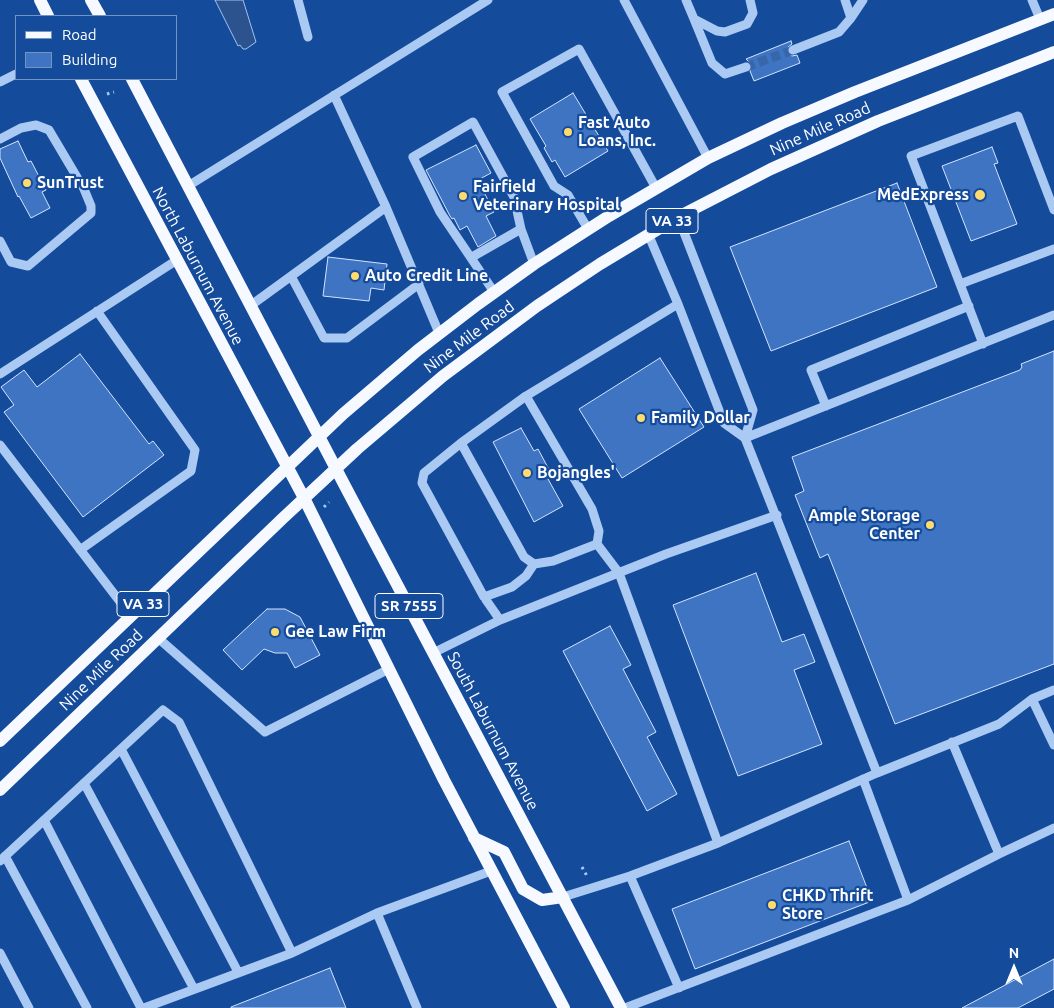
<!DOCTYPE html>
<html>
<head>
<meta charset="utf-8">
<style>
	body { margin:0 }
	#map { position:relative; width:1054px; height:1008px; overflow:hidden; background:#154b9b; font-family:Ubuntu,sans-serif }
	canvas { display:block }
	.legend { position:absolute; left:15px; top:15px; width:162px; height:65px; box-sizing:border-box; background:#154b9b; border:1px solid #7393c3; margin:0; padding:6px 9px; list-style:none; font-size:15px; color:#fff }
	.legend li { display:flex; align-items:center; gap:10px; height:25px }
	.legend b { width:25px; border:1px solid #7393c3 }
	.north { position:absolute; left:989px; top:943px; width:50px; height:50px; -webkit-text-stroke:4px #154b9b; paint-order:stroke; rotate:0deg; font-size:14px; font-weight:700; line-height:20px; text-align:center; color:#fff }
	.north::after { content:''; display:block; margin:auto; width:18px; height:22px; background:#fff; clip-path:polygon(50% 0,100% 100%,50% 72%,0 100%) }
</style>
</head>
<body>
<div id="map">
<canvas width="1054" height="1008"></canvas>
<ul class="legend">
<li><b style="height:6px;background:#f6f9ff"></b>Road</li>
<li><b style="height:14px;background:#3e74c1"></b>Building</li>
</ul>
<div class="north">N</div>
</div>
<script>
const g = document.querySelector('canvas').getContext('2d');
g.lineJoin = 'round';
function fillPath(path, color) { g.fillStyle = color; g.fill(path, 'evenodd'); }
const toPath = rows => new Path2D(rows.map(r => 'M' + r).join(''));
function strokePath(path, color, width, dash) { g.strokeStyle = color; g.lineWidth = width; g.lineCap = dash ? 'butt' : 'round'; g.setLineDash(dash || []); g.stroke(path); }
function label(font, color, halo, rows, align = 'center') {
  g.font = font + ' Ubuntu,sans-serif'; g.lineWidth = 4.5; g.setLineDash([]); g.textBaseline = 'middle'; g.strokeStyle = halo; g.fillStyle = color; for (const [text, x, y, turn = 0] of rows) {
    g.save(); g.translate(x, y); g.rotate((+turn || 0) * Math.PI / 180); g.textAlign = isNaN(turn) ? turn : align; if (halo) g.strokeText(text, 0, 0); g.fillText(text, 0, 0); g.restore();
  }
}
const water = toPath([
	[215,0,243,0,256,42,246,49,243,49,240,45,238,46,215,0]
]);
fillPath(water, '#2c538e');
strokePath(water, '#9dc3f5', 1);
const building = toPath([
	[791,41,792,44,788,47,787,53,792,56,797,55,800,63,754,81,750,71,752,65,746,59,791,41],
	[573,93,608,151,565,177,555,160,552,162,544,148,546,146,530,119,573,93],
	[18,141,28,162,31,161,46,190,42,192,50,208,31,218,19,196,18,197,0,158,0,149,18,141],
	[476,145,491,173,478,180,494,212,486,216,496,236,478,247,467,226,460,230,454,218,452,219,450,216,426,170,476,145],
	[992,147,998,163,994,164,1017,224,971,241,942,166,992,147],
	[897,183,937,287,771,351,730,247,897,183],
	[328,257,387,264,384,290,371,288,369,301,323,296,328,257],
	[1054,351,1054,664,895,724,828,554,820,558,795,495,804,491,792,457,1020,370,1022,367,1021,364,1054,351],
	[80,354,149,444,153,441,164,455,83,517,4,412,14,405,1,387,24,370,37,387,80,354],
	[660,358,704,427,622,478,579,409,660,358],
	[521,428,534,451,538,449,553,477,548,479,563,506,534,522,493,442,521,428],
	[756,573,782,642,804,634,815,662,794,670,822,744,738,776,673,605,756,573],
	[267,609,285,609,300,617,320,655,295,668,287,653,275,653,264,649,242,670,223,650,267,609],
	[610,626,631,665,623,669,656,732,647,737,677,794,647,811,563,651,610,626],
	[849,841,872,901,695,969,672,909,849,841],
	[1054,959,1054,989,1018,1008,962,1008,1054,959],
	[330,968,346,1008,231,1008,231,1007,330,968]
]);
fillPath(building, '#3e74c1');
strokePath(building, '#d2e4fd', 1);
strokePath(toPath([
	[746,67,793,50]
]), '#3866aa', 9, [9, 4.5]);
strokePath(toPath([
	[107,94,114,92],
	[324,507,329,502],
	[582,867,587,876]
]), '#aac9f3', 3, [2.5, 4]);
strokePath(toPath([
	[298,0,308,37],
	[624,0,708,158],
	[686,0,694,19,717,31,725,32,747,24,753,13,750,0],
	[1032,0,1040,19],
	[851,18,863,0],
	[694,19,712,63,725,74,746,67],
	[793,50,839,32,851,18,845,0],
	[0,82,16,74],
	[334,95,386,207,439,333],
	[0,139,21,128,36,125,49,130,84,189,91,206,91,213,28,266,11,262,0,241],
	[188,186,488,0],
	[678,217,753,410,745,438],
	[588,229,568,195,554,186,502,92,579,49,656,188],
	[649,236,678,304,724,423,745,438,877,773],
	[472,257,521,229],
	[291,276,324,338,347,338,419,284],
	[960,284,1054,249],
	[494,292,440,212,413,157,473,122,514,197,521,229,534,264],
	[250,306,386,207],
	[983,344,911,156,1018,116,1054,210],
	[0,374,177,260],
	[826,406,811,370,969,306],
	[745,438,1054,315],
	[461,443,524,557,534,564,553,561,597,544,599,531,592,509,526,396],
	[0,445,131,616],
	[597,544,619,573,718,843],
	[80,550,191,471,195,450,97,311],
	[484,597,512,587,526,576,534,564],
	[500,620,484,597,428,494,422,483,424,473,461,443,526,396,678,304],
	[158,638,265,732,389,669],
	[433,653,500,620,666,554,777,515],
	[1032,699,1054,745],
	[121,749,238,972],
	[84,783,194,989],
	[44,820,141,1008],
	[999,854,1054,828],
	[5,856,87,1008],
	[0,861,163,710,179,722,292,953],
	[630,876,679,988],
	[563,897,630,876,718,843,877,773,999,724,1032,699,1054,690],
	[908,900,999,854,952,742],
	[377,913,417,1008],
	[0,953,29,1008],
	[144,1008,292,953,377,913,491,871],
	[625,1008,908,900,863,779]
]), '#aac9f3', 9);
strokePath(toPath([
	[40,0,48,16],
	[91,0,100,16],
	[81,79,304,498,444,780,564,1008],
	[132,79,345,486,621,1008],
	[0,741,343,414,418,350,478,304,534,264,609,216,708,158,782,123,855,92,1054,14],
	[0,790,282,519,357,449,443,376,537,306,600,264,678,217,771,169,878,121,1054,52],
	[474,838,504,852,523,889,542,900,563,897]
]), '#f6f9ff', 12);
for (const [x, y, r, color] of [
	[568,132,5,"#ffda6c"],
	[27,183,5,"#ffda6c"],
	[980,195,6,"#ffda6c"],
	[463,196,5,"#ffda6c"],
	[355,276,5,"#ffda6c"],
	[641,418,5,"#ffda6c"],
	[527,473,5,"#ffda6c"],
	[930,525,5,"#ffda6c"],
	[275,632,5,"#ffda6c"],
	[772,905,5,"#ffda6c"]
]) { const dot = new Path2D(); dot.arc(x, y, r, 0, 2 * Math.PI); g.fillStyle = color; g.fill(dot); strokePath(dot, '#154b9b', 2); }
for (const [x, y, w] of [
	[672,221,52],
	[143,604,52],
	[409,606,68]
]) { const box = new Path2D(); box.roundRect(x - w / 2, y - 12.5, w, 25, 4); g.fillStyle = '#154b9b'; g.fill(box); strokePath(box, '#fff', 1); }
label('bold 15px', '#fff', null, [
	["VA 33",672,221],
	["VA 33",143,604],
	["SR 7555",409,606]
]);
label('bold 16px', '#fff', '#154b9b', [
	["Fast Auto",578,123],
	["Loans, Inc.",578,141],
	["SunTrust",37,183],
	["Fairfield",473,187],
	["Veterinary Hospital",473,205],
	["MedExpress",969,195,"right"],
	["Auto Credit Line",365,276],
	["Family Dollar",651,418],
	["Bojangles'",537,473],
	["Ample Storage",920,516,"right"],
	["Center",920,534,"right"],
	["Gee Law Firm",285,632],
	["CHKD Thrift",782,896],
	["Store",782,914]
], 'left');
label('16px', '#fff', '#154b9b', [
	["Nine Mile Road",820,129,-24],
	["North Laburnum Avenue",198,266,62],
	["Nine Mile Road",469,337,-37],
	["Nine Mile Road",101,670,-44],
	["South Laburnum Avenue",493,731,62]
]);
</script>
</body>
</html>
